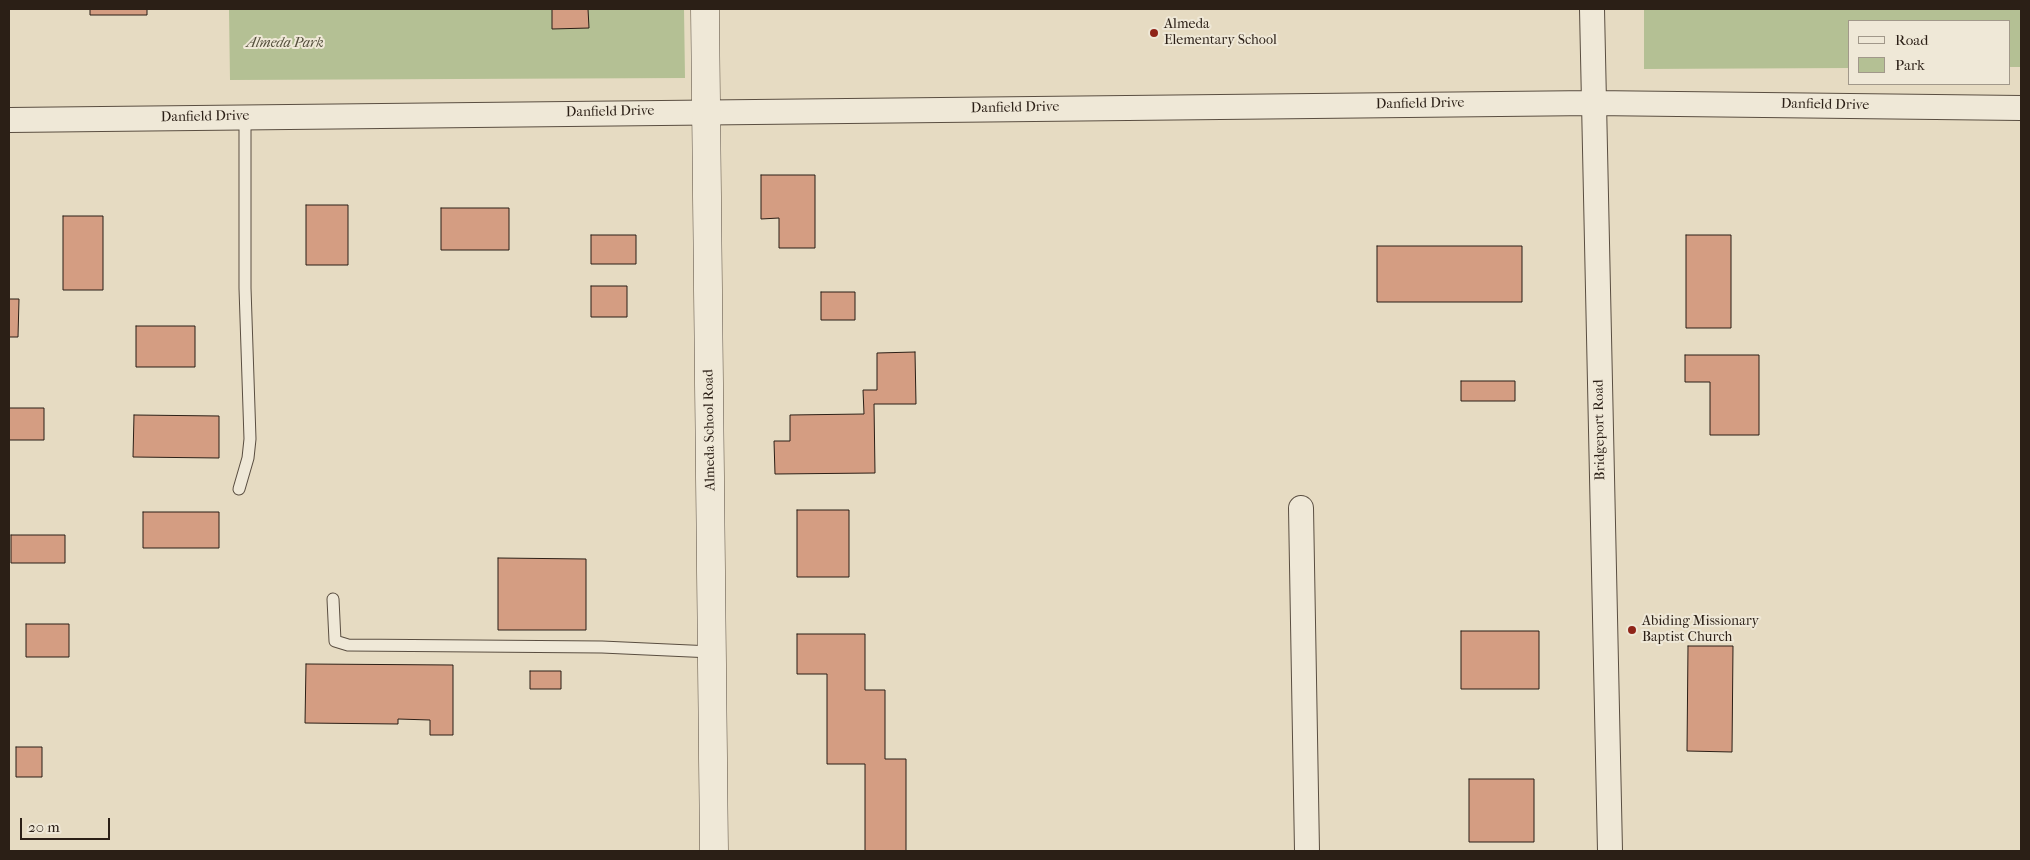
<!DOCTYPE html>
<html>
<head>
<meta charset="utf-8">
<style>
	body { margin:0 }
	#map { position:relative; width:2030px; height:860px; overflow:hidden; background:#e6dbc2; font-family:"IM FELL French Canon",serif }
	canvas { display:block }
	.frame { position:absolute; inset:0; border:10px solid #2b1f16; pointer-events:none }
	.legend { position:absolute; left:1848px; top:20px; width:162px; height:65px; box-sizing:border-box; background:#efe8d7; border:1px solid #a1988a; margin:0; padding:6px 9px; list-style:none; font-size:15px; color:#2b1f16 }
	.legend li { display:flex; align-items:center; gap:10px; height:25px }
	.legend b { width:25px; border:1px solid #a1988a }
	.scale { position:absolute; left:20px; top:818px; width:90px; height:22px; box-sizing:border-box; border:2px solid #2b1f16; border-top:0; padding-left:6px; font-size:15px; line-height:18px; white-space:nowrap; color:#2b1f16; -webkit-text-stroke:4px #efe8d7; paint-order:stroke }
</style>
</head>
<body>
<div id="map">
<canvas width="2030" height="860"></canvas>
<div class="frame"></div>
<ul class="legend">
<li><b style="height:6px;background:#efe8d7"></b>Road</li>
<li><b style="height:14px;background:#b4c094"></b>Park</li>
</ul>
<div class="scale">20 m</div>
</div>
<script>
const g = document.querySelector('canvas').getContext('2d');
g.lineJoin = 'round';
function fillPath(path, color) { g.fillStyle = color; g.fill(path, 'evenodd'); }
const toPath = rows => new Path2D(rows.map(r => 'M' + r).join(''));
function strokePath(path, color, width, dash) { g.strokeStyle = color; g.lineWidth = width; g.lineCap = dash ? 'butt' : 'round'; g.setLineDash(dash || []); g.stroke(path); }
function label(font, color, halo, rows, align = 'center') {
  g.font = font + ' "IM FELL French Canon",serif'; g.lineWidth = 4; g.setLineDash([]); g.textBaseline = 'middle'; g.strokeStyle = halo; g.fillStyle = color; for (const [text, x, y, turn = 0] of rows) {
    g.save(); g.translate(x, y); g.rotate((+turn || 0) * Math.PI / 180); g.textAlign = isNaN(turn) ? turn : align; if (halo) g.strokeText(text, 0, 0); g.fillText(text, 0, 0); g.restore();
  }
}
fillPath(toPath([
	[229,9,684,9,685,78,230,80],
	[1644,9,2021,9,2021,67,2009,67,2009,21,1849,21,1849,68,1644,69]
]), '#b4c094');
const building = toPath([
	[90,9,147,9,147,15,90,15,90,9],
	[552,9,588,9,589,28,552,29,552,9],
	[761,175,815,175,815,248,779,248,779,218,761,219,761,175],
	[306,205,348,205,348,265,306,265,306,205],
	[441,208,509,208,509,250,441,250,441,208],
	[63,216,103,216,103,290,63,290,63,216],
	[591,235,636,235,636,264,591,264,591,235],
	[1686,235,1731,235,1731,328,1686,328,1686,235],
	[1377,246,1522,246,1522,302,1377,302,1377,246],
	[591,286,627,286,627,317,591,317,591,286],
	[821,292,855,292,855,320,821,320,821,292],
	[9,299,19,299,18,337,9,337,9,299],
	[136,326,195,326,195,367,136,367,136,326],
	[915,352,916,404,874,404,875,473,775,474,774,441,790,441,790,415,864,414,863,390,877,390,877,353,915,352],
	[1685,355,1759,355,1759,435,1710,435,1710,382,1685,382,1685,355],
	[1461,381,1515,381,1515,401,1461,401,1461,381],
	[9,408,44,408,44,440,9,440,9,408],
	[134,415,219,416,219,458,133,457,134,415],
	[797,510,849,510,849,577,797,577,797,510],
	[143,512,219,512,219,548,143,548,143,512],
	[11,535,65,535,65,563,11,563,11,535],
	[498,558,586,559,586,630,498,630,498,558],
	[26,624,69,624,69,657,26,657,26,624],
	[1461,631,1539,631,1539,689,1461,689,1461,631],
	[797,634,865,634,865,690,885,690,885,759,906,759,906,851,865,851,865,764,827,764,827,674,797,674,797,634],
	[1688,646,1733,646,1732,752,1687,751,1688,646],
	[306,664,453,665,453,735,430,735,430,720,398,719,398,724,305,723,306,664],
	[530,671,561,671,561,689,530,689,530,671],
	[16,747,42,747,42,777,16,777,16,747],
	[1469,779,1534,779,1534,842,1469,842,1469,779]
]);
fillPath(building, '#d49d82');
strokePath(building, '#2b1f16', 1);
const service = toPath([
	[239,489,248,458,250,439,245,288,245,117],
	[333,599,335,641,348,645,602,647,712,652]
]);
const minor = toPath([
	[1592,9,1610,851],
	[9,120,1593,103,2021,108],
	[1301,508,1307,851]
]);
const tertiary = toPath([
	[705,9,714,851]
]);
strokePath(service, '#5a4e41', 13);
strokePath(minor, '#5a4e41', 26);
strokePath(tertiary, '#5a4e41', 29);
strokePath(service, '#efe8d7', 11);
strokePath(minor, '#efe8d7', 24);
strokePath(tertiary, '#efe8d7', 28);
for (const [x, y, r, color] of [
	[1154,33,5,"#8f2418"],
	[1632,630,5,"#8f2418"]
]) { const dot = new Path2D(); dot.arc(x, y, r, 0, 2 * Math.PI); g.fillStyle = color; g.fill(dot); strokePath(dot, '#efe8d7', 2); }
label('14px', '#2b1f16', '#efe8d7', [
	["Almeda",1164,25],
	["Elementary School",1164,41],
	["Abiding Missionary",1642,622],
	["Baptist Church",1642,638]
], 'left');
label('italic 14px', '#544f3c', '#efe8d7', [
	["Almeda Park",285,44]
]);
label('14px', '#2b1f16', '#efe8d7', [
	["Danfield Drive",1420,104,-1],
	["Danfield Drive",1825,105,1],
	["Danfield Drive",1015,108,-1],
	["Danfield Drive",610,112,-1],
	["Danfield Drive",205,117,-1],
	["Almeda School Road",710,430,-91],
	["Bridgeport Road",1600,430,-91]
]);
</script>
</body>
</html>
